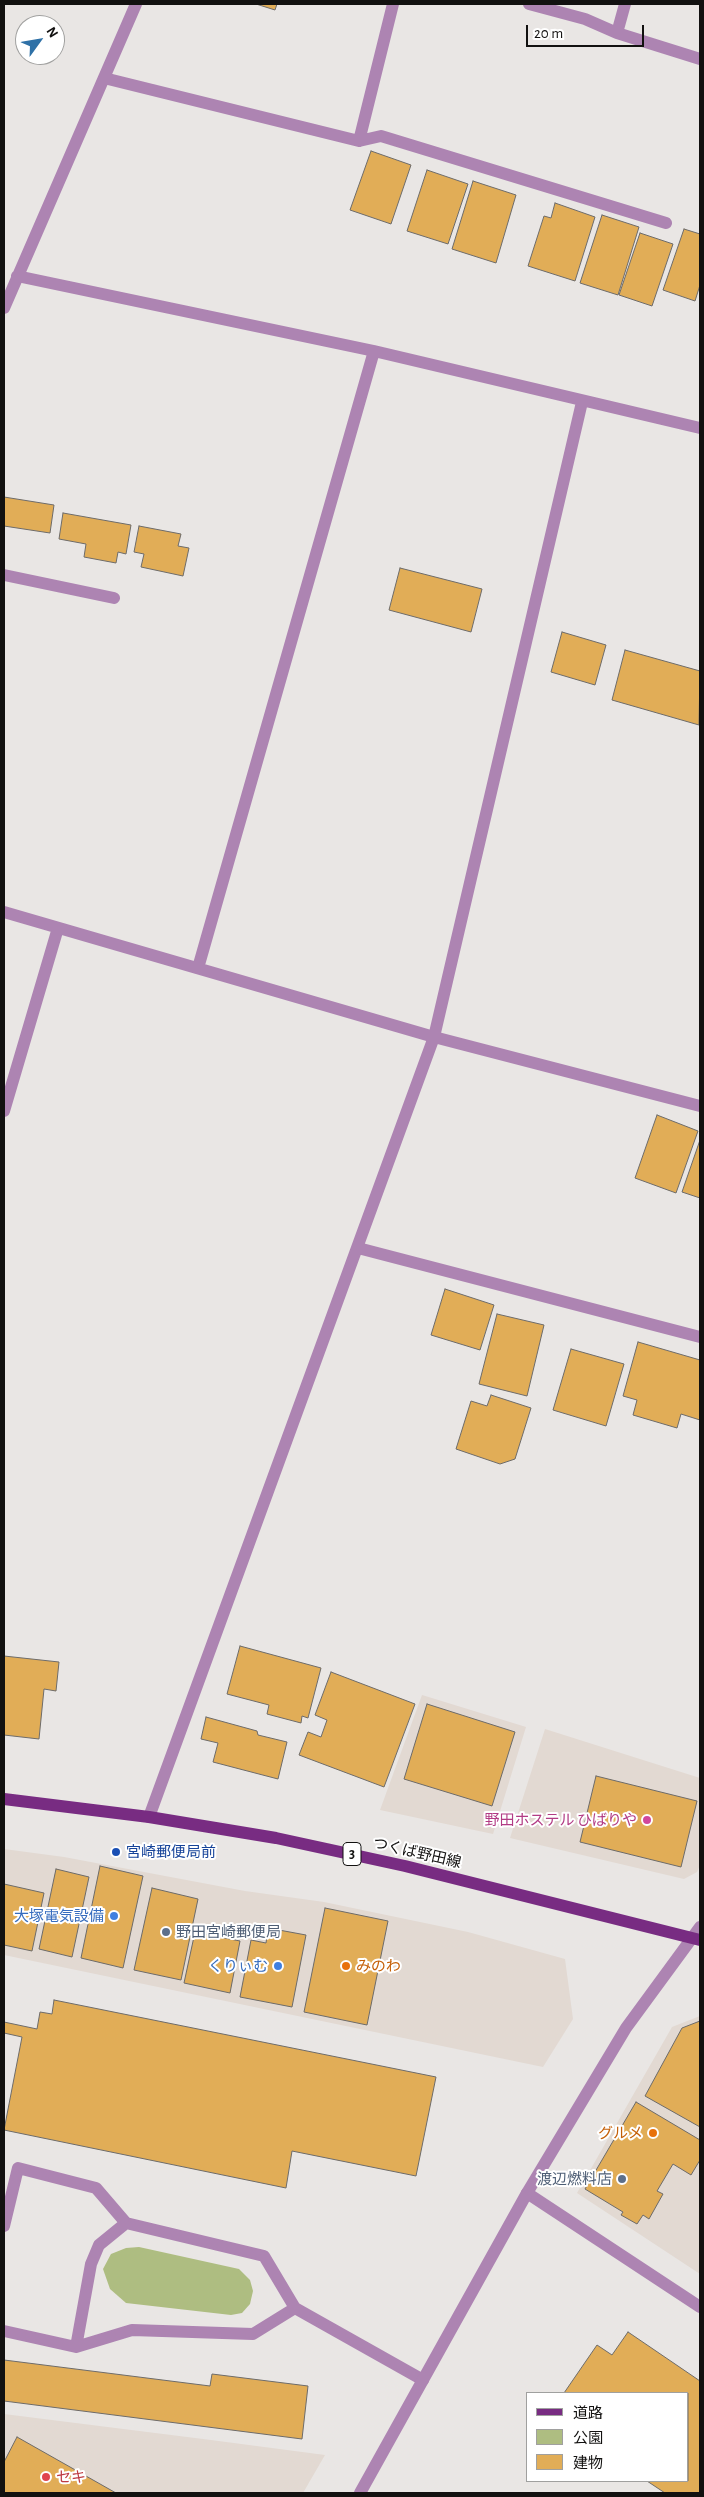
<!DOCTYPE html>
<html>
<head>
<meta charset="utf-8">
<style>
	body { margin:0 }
	#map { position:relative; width:704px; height:2497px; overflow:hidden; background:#e9e6e4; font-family:"Alegreya Sans","Noto Sans JP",sans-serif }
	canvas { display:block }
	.frame { position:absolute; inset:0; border:5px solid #121110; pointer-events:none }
	.legend { position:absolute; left:526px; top:2392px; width:162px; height:90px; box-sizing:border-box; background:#fff; border:1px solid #a0a09f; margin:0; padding:6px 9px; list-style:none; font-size:15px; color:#121110 }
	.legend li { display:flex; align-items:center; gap:10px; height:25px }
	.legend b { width:25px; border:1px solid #a0a09f }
	.north { position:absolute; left:15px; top:15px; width:50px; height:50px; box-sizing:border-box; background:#fff; border:1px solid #a0a09f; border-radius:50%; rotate:58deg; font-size:14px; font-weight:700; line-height:20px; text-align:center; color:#121110 }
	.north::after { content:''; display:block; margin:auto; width:18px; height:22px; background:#2f71a7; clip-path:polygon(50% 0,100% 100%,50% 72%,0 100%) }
	.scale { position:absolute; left:526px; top:25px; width:118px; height:22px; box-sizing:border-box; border:2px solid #121110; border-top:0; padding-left:6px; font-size:15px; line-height:18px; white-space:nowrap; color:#121110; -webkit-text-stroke:4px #fff; paint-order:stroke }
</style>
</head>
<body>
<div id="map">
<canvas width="704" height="2497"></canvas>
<div class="frame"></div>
<ul class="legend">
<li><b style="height:6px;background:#782c82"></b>道路</li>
<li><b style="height:14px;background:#aebd81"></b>公園</li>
<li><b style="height:14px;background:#e1ad57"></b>建物</li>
</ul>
<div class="north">N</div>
<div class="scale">20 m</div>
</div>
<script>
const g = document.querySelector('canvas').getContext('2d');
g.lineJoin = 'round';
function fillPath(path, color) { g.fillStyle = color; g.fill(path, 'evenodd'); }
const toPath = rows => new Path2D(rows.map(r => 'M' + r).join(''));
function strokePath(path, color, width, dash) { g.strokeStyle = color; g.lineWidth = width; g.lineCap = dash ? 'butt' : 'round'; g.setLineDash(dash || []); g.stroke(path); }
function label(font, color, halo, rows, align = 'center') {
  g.font = font + ' "Alegreya Sans","Noto Sans JP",sans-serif'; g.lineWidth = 4; g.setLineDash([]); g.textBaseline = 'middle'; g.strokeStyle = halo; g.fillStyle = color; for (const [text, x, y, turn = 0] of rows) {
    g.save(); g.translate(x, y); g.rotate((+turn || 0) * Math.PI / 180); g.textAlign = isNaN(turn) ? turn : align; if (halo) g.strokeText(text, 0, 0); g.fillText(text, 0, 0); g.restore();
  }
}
fillPath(toPath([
	[422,1695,526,1727,493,1834,380,1810],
	[545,1729,700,1778,700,1865,697,1872,684,1879,510,1838],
	[4,1849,64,1857,245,1891,324,1902,468,1932,565,1959,573,2019,543,2067,4,1955],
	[700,2016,700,2274,577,2193,672,2027],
	[4,2414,211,2440,325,2455,303,2493,4,2493]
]), '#e2d9d2');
fillPath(toPath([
	[139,2247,239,2269,250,2280,253,2291,250,2304,242,2313,231,2315,126,2303,110,2289,103,2269,111,2254,126,2248]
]), '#aebd81');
const building = toPath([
	[256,4,277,4,275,10,256,4],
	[371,151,411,165,391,224,350,210,371,151],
	[427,170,468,184,448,244,407,231,427,170],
	[473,181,516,195,496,263,452,249,473,181],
	[555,203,595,217,575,281,528,266,544,216,551,218,555,203],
	[602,215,639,227,618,295,580,283,602,215],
	[684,229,700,234,700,285,695,301,663,290,684,229],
	[640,233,673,244,652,306,619,295,640,233],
	[4,497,54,505,50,533,4,526,4,497],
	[63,513,131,525,126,554,118,552,116,563,84,557,86,544,59,539,63,513],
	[139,526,181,534,178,546,189,548,183,576,141,567,144,554,134,552,139,526],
	[400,568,482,589,471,632,389,610,400,568],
	[562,632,606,645,595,685,551,672,562,632],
	[625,650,700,671,699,725,612,700,625,650],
	[657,1115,698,1131,676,1193,635,1178,657,1115],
	[700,1140,700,1198,682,1192,700,1140],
	[445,1289,494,1305,480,1350,431,1335,445,1289],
	[497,1314,544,1325,527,1396,479,1384,497,1314],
	[638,1342,700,1360,700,1420,681,1414,677,1428,633,1415,637,1400,623,1396,638,1342],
	[571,1349,624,1364,606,1426,553,1410,571,1349],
	[491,1395,531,1408,515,1459,500,1464,456,1449,471,1401,487,1406,491,1395],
	[240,1646,321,1668,308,1718,302,1716,301,1723,267,1714,269,1705,227,1694,240,1646],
	[4,1656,59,1662,56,1691,44,1689,39,1739,4,1735,4,1656],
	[331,1672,415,1704,384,1787,299,1755,308,1732,321,1737,327,1720,315,1715,331,1672],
	[427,1704,515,1732,492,1806,404,1779,427,1704],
	[206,1717,257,1731,258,1735,287,1742,278,1779,213,1762,218,1743,201,1739,206,1717],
	[596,1776,697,1801,681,1867,580,1842,596,1776],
	[100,1866,143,1876,123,1968,81,1958,100,1866],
	[56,1869,89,1877,72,1957,39,1949,56,1869],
	[4,1884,44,1893,32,1951,4,1945,4,1884],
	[152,1888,198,1899,181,1980,134,1970,152,1888],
	[325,1908,388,1921,367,2025,304,2012,325,1908],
	[268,1928,306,1935,292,2007,240,1997,251,1940,266,1943,268,1928],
	[195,1932,240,1941,230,1993,184,1983,195,1932],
	[54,2000,436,2077,416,2176,292,2151,286,2188,4,2130,22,2037,4,2033,4,2022,37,2029,40,2012,52,2014,54,2000],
	[700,2021,700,2127,645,2096,682,2028,700,2021],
	[636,2102,700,2140,700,2160,691,2175,673,2164,657,2191,663,2194,649,2219,643,2215,637,2224,621,2215,623,2212,585,2189,636,2102],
	[628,2332,700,2381,700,2493,665,2493,647,2481,688,2481,688,2393,564,2393,597,2345,612,2355,628,2332],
	[4,2360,210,2386,212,2374,308,2386,302,2439,4,2401,4,2360],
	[17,2437,116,2493,4,2493,4,2462,17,2437]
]);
fillPath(building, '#e1ad57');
strokePath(building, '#6d6b69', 1);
strokePath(toPath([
	[529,4,585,19,617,33,700,59],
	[617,33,625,4],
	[104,78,359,141,381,136,666,223],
	[359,141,393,4],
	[17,276,374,351,700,428],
	[4,308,136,4],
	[4,575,114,598],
	[4,912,434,1037,700,1106],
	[198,968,374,351],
	[4,1111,58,928],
	[358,1248,700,1337],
	[149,1817,434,1037,582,402],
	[4,2226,18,2168,96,2188,126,2223],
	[4,2331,76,2347,91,2264,99,2245,126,2223,264,2256,295,2308,423,2380],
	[76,2347,132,2330,253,2334,295,2308]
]), '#ad84b2', 12);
strokePath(toPath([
	[527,2193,700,2307]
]), '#ad84b2', 12);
strokePath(toPath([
	[360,2493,527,2193,626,2028,700,1927]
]), '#ad84b2', 12);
strokePath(toPath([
	[4,1799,149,1817,276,1838,405,1866,700,1940]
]), '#782c82', 12);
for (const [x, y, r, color] of [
	[647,1820,5,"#d1479c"],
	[116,1852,5,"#1a4fb4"],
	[114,1916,5,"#3f7fe0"],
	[166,1932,5,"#5c6f8a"],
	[278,1966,5,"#3f7fe0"],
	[346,1966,5,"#e8710a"],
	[653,2133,5,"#e8710a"],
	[622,2179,5,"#5c6f8a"],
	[46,2477,5,"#e0444e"]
]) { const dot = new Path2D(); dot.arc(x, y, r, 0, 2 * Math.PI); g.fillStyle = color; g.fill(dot); strokePath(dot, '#fff', 2); }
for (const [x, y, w] of [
	[352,1854,18]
]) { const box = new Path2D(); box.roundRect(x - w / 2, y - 11.5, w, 23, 4); g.fillStyle = '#fff'; g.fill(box); strokePath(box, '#121110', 1); }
label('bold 14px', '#121110', null, [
	["3",352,1854]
]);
label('15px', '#b23c85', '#fff', [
	["野田ホステル ひばりや",637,1820]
], 'right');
label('15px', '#164399', '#fff', [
	["宮崎郵便局前",126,1852]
], 'left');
label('15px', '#121110', '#fff', [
	["つくば野田線",417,1853,13]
]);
label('15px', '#366cbe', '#fff', [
	["大塚電気設備",104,1916],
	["くりぃむ",268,1966]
], 'right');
label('15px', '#4e5e75', '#fff', [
	["野田宮崎郵便局",176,1932],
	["渡辺燃料店",612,2179,"right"]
], 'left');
label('15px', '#c56008', '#fff', [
	["みのわ",356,1966],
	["グルメ",643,2133,"right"]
], 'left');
label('15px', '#be3a42', '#fff', [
	["セキ",56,2477]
], 'left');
</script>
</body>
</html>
